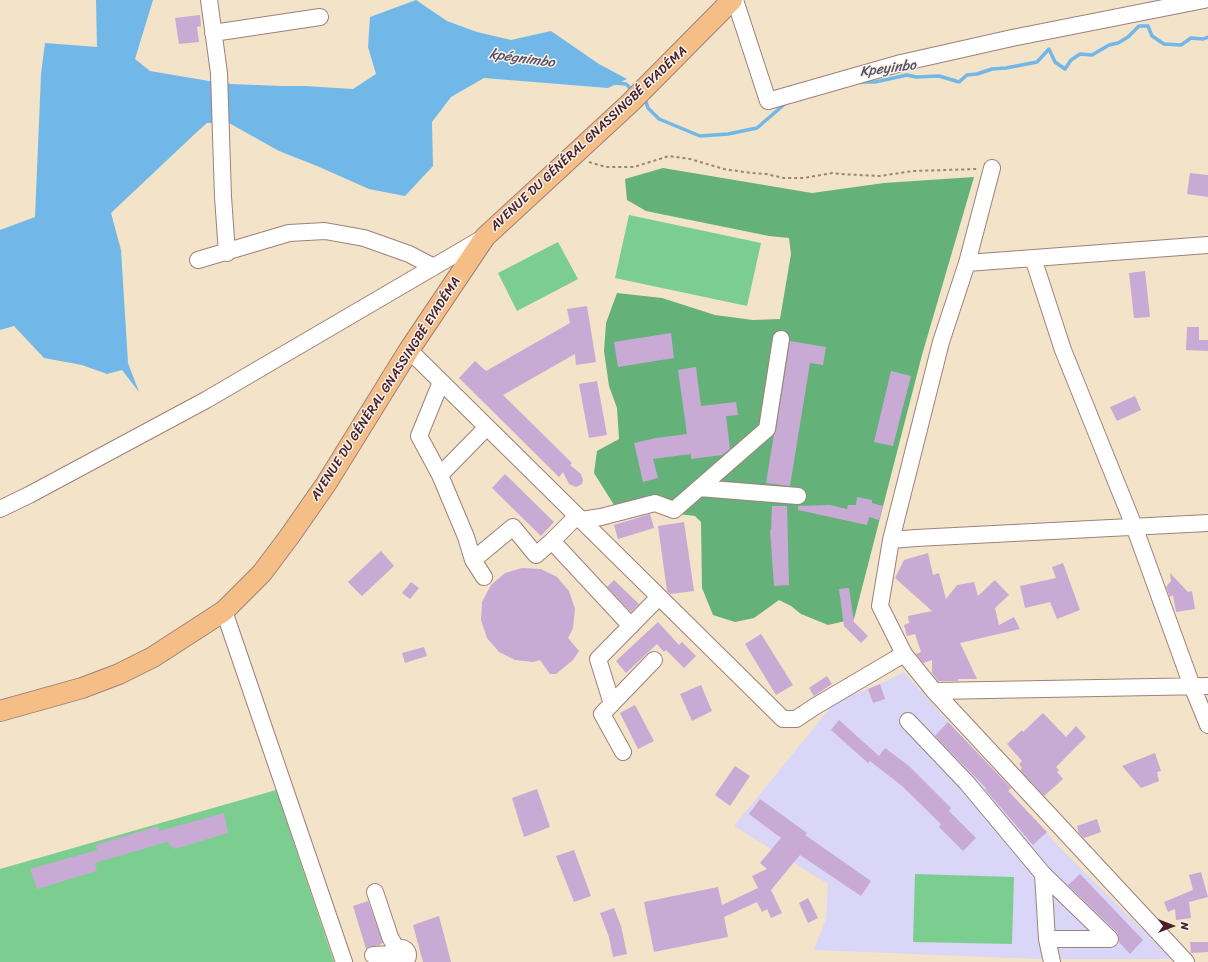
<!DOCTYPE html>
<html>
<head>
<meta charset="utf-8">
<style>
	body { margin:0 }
	#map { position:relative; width:1208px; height:962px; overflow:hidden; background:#f2e3c9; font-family:Sriracha,sans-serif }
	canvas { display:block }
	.north { position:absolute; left:1152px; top:906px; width:40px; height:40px; -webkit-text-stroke:3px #f7f3e8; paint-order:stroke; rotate:90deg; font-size:11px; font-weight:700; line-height:16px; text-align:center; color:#4a1f2b }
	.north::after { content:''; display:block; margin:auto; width:14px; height:18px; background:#4a1f2b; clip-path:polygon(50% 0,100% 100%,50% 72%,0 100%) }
</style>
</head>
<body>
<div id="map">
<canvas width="1208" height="962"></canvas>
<div class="north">N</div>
</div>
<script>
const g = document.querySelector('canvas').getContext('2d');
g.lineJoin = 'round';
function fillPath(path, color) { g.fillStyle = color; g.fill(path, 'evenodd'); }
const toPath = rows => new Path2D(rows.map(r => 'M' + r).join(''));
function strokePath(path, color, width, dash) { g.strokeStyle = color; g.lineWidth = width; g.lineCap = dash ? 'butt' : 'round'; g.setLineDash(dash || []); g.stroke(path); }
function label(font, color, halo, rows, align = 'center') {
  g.font = font + ' Sriracha,sans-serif'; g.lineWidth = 3; g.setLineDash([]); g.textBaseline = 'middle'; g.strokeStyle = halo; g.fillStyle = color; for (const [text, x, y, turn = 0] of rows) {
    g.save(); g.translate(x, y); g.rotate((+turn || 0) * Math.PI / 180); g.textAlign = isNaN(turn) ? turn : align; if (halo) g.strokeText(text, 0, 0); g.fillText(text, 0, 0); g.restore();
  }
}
fillPath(toPath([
	[904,672,1062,850,1161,948,1171,956,1170,959,1039,959,814,950,826,919,828,884,734,826,835,702,882,683]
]), '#dad6f7');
fillPath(toPath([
	[629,215,761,243,747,306,615,278],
	[558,242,578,279,517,311,498,273],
	[276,790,334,962,0,962,0,869],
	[915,874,1014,877,1012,944,913,942]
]), '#7cce90');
fillPath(toPath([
	[663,168,812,193,884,183,974,177,922,355,854,619,828,625,801,614,791,606,779,600,754,618,735,622,713,615,702,588,701,522,695,516,670,513,643,500,614,505,594,473,597,451,619,439,617,408,609,386,604,351,606,323,617,293,662,298,715,315,753,320,780,319,791,254,789,238,769,236,646,211,627,200,625,179]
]), '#65b17a');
fillPath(toPath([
	[96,0,153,0,135,59,150,71,209,81,231,84,282,86,305,86,353,89,376,74,368,47,370,17,416,0,447,21,477,32,511,40,551,31,599,64,627,79,608,88,484,78,451,97,432,122,433,166,405,196,369,189,317,166,279,151,229,123,207,123,199,130,111,213,121,250,128,363,139,392,122,370,107,374,82,365,44,358,14,326,0,330,0,230,35,217,41,74,45,43,97,47]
]), '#71b8e8');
strokePath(toPath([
	[862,82,875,82,907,75,916,77,939,76,959,82,967,75,977,74,992,69,1006,68,1037,62,1049,49,1055,62,1065,69,1071,60,1080,54,1092,55,1109,45,1118,43,1128,37,1139,26,1148,26,1152,36,1164,44,1181,45,1191,38,1203,39,1208,37],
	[614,83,626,84,633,91],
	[643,99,646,102,648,108,659,119,700,136,728,134,757,128,787,102]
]), '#71b8e8', 3.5);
fillPath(toPath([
	[200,15,201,26,197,27,199,42,179,44,175,18],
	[1190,173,1208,175,1208,197,1187,194],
	[1145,271,1150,317,1134,318,1129,273],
	[587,306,596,362,576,365,575,354,503,395,572,463,570,465,581,474,583,480,582,484,576,487,569,484,563,472,559,477,459,378,475,361,486,371,570,323,567,309],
	[1187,327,1199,327,1199,340,1208,340,1208,351,1186,350],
	[671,333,674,358,618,367,614,342],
	[790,341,826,347,823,365,810,363,790,486,766,483,774,434,776,430],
	[696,367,701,406,736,402,738,415,726,416,730,449,722,455,691,459,691,454,653,459,658,478,643,482,634,443,656,438,687,434,678,370],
	[891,371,911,376,893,446,874,442],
	[597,381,607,435,589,438,579,384],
	[1135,396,1141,410,1117,421,1110,407],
	[505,474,554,522,541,536,492,488],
	[857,497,872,500,872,503,883,506,879,520,869,517,867,525,798,510,798,506,830,505,847,509,848,505,856,505],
	[772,506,787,506,789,585,774,586,770,530,771,530],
	[650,514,654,528,618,539,614,525],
	[684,522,694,591,670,594,667,591,658,526],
	[381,551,394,566,362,596,348,582],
	[928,553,933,575,939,573,946,599,957,585,974,582,978,596,995,580,1009,595,995,608,999,625,1014,617,1020,629,960,643,977,679,958,679,958,681,938,681,932,673,932,660,923,663,916,654,921,652,915,634,907,636,904,625,909,623,908,616,932,611,895,578,904,560],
	[1063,563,1080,610,1057,619,1050,602,1025,608,1020,586,1056,578,1052,567],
	[522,568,541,569,557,577,569,591,575,609,573,628,568,638,579,651,573,660,556,674,550,674,540,660,533,662,515,660,499,652,487,638,481,620,482,602,491,585,505,573],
	[1170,573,1188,592,1192,591,1195,609,1176,612,1173,595,1170,597,1166,587,1171,581],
	[614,580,639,604,631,612,607,587],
	[411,582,419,588,410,599,402,593],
	[849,588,854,622,868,636,861,643,844,626,839,589],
	[658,622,679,645,682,642,696,656,684,668,666,650,664,652,657,644,626,673,616,661],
	[761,634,793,685,776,695,745,644],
	[424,647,427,656,405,663,402,653],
	[827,676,832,684,814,696,809,688],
	[880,684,885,699,873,703,868,689],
	[701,685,712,711,692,721,680,694],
	[635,705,654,741,638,749,620,713],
	[1043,713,1066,737,1076,726,1086,737,1056,767,1059,770,1057,772,1063,779,1044,796,1020,770,1022,768,1019,764,1022,761,1007,744,1022,730,1023,732],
	[839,720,879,756,885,748,909,766,951,808,949,811,976,838,963,851,939,827,941,824,902,786,870,761,868,763,831,730],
	[948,722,1011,788,1008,791,1047,832,1033,845,985,789,986,788,935,736],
	[1155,753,1161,771,1157,772,1159,781,1141,788,1122,766],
	[735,766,750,776,730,806,715,795],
	[537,789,550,827,524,837,512,798],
	[760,799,807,833,805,835,871,881,861,896,800,855,771,890,782,913,771,918,767,909,762,912,757,902,724,917,728,937,654,952,644,902,718,887,722,905,758,888,752,876,767,869,760,863,781,838,749,814],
	[224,813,228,833,175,849,167,842,95,863,97,871,37,889,30,869,97,850,96,845,158,826,159,831],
	[1097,819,1101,832,1084,838,1079,833,1077,826],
	[574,850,591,896,574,902,556,856],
	[1201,872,1208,897,1189,902,1191,918,1176,920,1175,909,1168,912,1164,902,1193,890,1189,875],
	[1080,874,1143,940,1130,954,1119,942,1119,937,1117,932,1068,885],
	[808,898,818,918,808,923,799,903],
	[368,901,383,943,380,944,381,945,368,947,366,949,353,906],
	[614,908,621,926,627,954,613,957,609,937,600,913],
	[439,916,451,962,423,962,413,925],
	[1190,942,1208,942,1208,952,1191,953]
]), '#c8aad4');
const minor = toPath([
	[209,0,219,73,223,197,227,253],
	[735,0,768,101,901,63,1012,38,1204,0],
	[213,33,320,17],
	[992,168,967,263,941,342,891,540,880,606,904,654,934,691,1186,962],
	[1033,258,1063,350,1134,526,1192,686,1208,725],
	[198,260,289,233,325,231,364,238,409,254,434,267],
	[967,263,1208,245],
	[409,350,783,719,796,719,814,707,904,654],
	[440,475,419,436,441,382],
	[699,488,798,496],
	[0,509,29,495,206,400,483,238],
	[577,516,552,541,631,626],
	[581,520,601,517,655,503,674,510,767,429,781,339],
	[891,540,916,538,1208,523],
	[473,560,466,537,440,475,487,427],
	[484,577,473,560,513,527,536,555,552,541],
	[224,611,344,962],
	[934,691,1208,686],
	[612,704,598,659,659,597],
	[908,721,967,783,1043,874,1110,939],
	[623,752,602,714,654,660],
	[1043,874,1047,939,1052,962],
	[375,892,390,937,397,950],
	[1047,939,1110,939],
	'394 955a7 7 0 1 1 14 0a7 7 0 1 1-14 0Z',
	[373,955,394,954]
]);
const major = toPath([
	[0,711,82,688,119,674,153,657,224,611,262,573,289,537,326,484,409,350,485,237,630,103,732,0]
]);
strokePath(minor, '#9e817a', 18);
strokePath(major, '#9e817a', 22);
strokePath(toPath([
	[589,162,606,167,634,167,669,156,690,159,724,169,751,173,766,174,784,178,804,178,832,173,840,174,880,176,913,171,977,169]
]), '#9e817a', 2, [3, 3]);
strokePath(minor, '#fff', 16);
strokePath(major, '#f6be87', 20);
label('13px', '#4a1f2b', '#f7f3e8', [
	["AVENUE DU GÉNÉRAL GNASSINGBÉ EYADÉMA",589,139,-43],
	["AVENUE DU GÉNÉRAL GNASSINGBÉ EYADÉMA",386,389,-57]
]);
label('italic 14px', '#564d64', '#f7f3e8', [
	["kpégnimbo",522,59,8],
	["Kpeyinbo",888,69,-7]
]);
</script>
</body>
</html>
